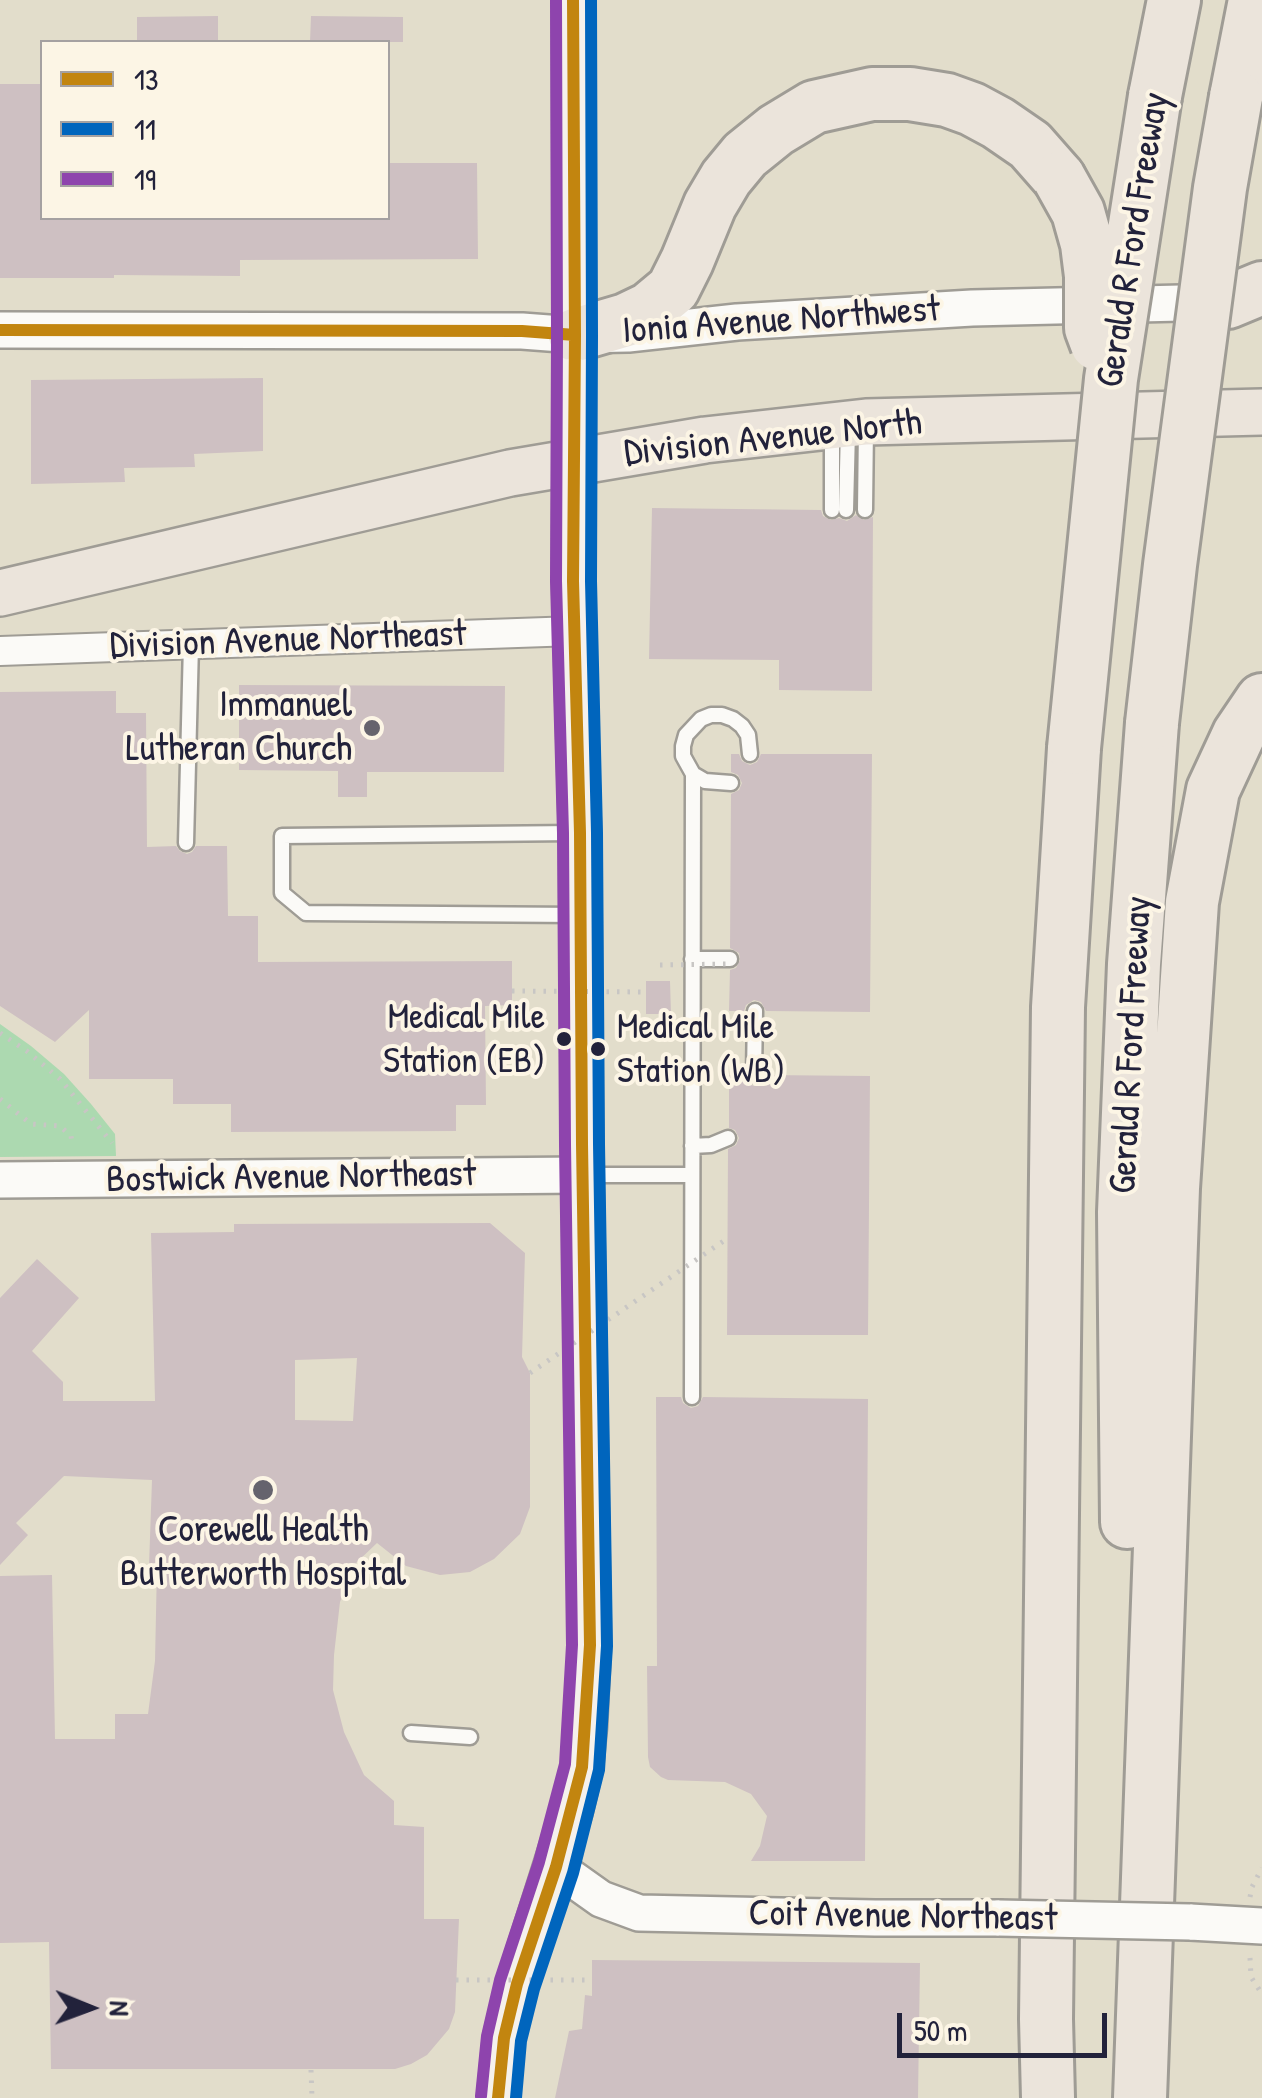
<!DOCTYPE html>
<html>
<head>
<meta charset="utf-8">
<style>
	body { margin:0 }
	#map { position:relative; width:1262px; height:2098px; overflow:hidden; background:#e2ddcb; font-family:"Patrick Hand",sans-serif }
	canvas { display:block }
	.legend { position:absolute; left:40px; top:40px; width:350px; height:180px; box-sizing:border-box; background:#fcf5e5; border:2px solid #a5a1a1; margin:0; padding:12px 18px; list-style:none; font-size:30px; color:#22223b }
	.legend li { display:flex; align-items:center; gap:20px; height:50px }
	.legend b { width:50px; border:2px solid #a5a1a1 }
	.north { position:absolute; left:40px; top:1958px; width:100px; height:100px; -webkit-text-stroke:8px #fcf5e5; paint-order:stroke; rotate:91deg; font-size:28px; font-weight:700; line-height:40px; text-align:center; color:#22223b }
	.north::after { content:''; display:block; margin:auto; width:35px; height:45px; background:#22223b; clip-path:polygon(50% 0,100% 100%,50% 72%,0 100%) }
	.scale { position:absolute; left:897px; top:2013px; width:210px; height:45px; box-sizing:border-box; border:5px solid #22223b; border-top:0; padding-left:12px; font-size:30px; line-height:35px; white-space:nowrap; color:#22223b; -webkit-text-stroke:8px #fcf5e5; paint-order:stroke }
</style>
</head>
<body>
<div id="map">
<canvas width="1262" height="2098"></canvas>
<ul class="legend">
<li><b style="height:12px;background:#c2850f"></b>13</li>
<li><b style="height:12px;background:#0065bd"></b>11</li>
<li><b style="height:12px;background:#8e44ad"></b>19</li>
</ul>
<div class="north">N</div>
<div class="scale">50 m</div>
</div>
<script>
const g = document.querySelector('canvas').getContext('2d');
g.lineJoin = 'round';
function fillPath(path, color) { g.fillStyle = color; g.fill(path, 'evenodd'); }
const toPath = rows => new Path2D(rows.map(r => 'M' + r).join(''));
function strokePath(path, color, width, dash) { g.strokeStyle = color; g.lineWidth = width; g.lineCap = dash ? 'butt' : 'round'; g.setLineDash(dash || []); g.stroke(path); }
function label(font, color, halo, rows, align = 'center') {
  g.font = font + ' "Patrick Hand",sans-serif'; g.lineWidth = 8; g.setLineDash([]); g.textBaseline = 'middle'; g.strokeStyle = halo; g.fillStyle = color; for (const [text, x, y, turn = 0] of rows) {
    g.save(); g.translate(x, y); g.rotate((+turn || 0) * Math.PI / 180); g.textAlign = isNaN(turn) ? turn : align; if (halo) g.strokeText(text, 0, 0); g.fillText(text, 0, 0); g.restore();
  }
}
fillPath(toPath([
	[0,1024,31,1046,64,1074,91,1104,115,1134,116,1156,0,1157]
]), '#acd9b0');
fillPath(toPath([
	[218,16,218,42,137,42,137,17],
	[311,16,403,17,403,42,310,42],
	[0,84,42,84,42,218,388,218,388,163,477,163,478,259,240,260,240,276,114,275,114,278,0,278],
	[263,378,263,451,194,454,195,467,124,468,125,482,31,484,31,380],
	[652,508,821,510,823,516,831,520,839,518,847,521,856,515,864,520,873,517,872,691,779,690,779,660,649,659],
	[239,685,505,686,504,772,367,772,367,797,338,797,338,771,239,770],
	[116,691,116,713,146,713,147,847,176,846,180,851,187,854,192,852,196,846,227,846,228,916,258,916,258,962,512,961,512,1005,485,1006,486,1105,456,1105,456,1131,231,1132,231,1104,173,1104,173,1079,89,1079,89,1010,55,1042,0,1006,0,692],
	[731,754,739,754,742,761,750,765,757,762,761,754,872,754,870,1012,766,1011,761,1002,754,1000,746,1005,744,1011,729,1011,730,970,736,968,740,960,739,953,730,948,731,794,739,790,742,783,738,775,731,772],
	[646,981,670,981,671,1014,646,1014],
	[729,1075,743,1075,748,1084,755,1086,762,1081,765,1075,870,1076,868,1335,727,1335,728,1149,736,1145,739,1138,735,1130,729,1128],
	[490,1223,525,1253,522,1357,530,1373,530,1507,520,1534,494,1559,470,1572,440,1575,406,1566,377,1543,355,1564,340,1602,334,1655,333,1690,344,1732,364,1775,394,1801,394,1825,424,1827,424,1919,459,1919,455,2012,449,2029,427,2055,411,2064,395,2069,51,2069,49,1942,0,1943,0,1576,52,1575,55,1739,115,1739,115,1714,148,1714,155,1661,157,1566,149,1566,152,1480,64,1476,16,1523,28,1535,0,1565,0,1298,37,1259,79,1298,32,1351,63,1382,63,1401,155,1401,151,1233,234,1232,234,1224],
	[357,1358,353,1421,295,1420,295,1360],
	[656,1397,681,1397,683,1403,691,1408,698,1406,703,1397,868,1399,865,1861,751,1861,760,1846,767,1816,751,1794,725,1782,668,1780,661,1777,650,1767,648,1757,647,1666,657,1666],
	[592,1960,920,1963,918,2098,555,2098,569,2031,582,2029,585,1995,592,1996]
]), '#cec0c2');
const service = toPath([
	[832,510,832,432],
	[846,510,848,430],
	[865,510,866,426],
	[731,783,705,781,693,774,683,756,683,746,686,735,701,719,711,715,722,715,733,719,742,726,748,735,750,754],
	[574,833,282,836,282,893,306,913,579,915],
	[186,843,191,644],
	[692,959,730,959],
	[754,1075,755,1011],
	[692,1146,711,1145,728,1138],
	[583,1175,692,1175],
	[692,1397,693,774],
	[411,1733,470,1737]
]);
const minor = toPath([
	[0,651,575,631]
]);
const tertiary = toPath([
	[0,330,522,331,575,335,628,334,737,322,972,308,1223,302],
	[0,1180,583,1175],
	[556,1867,601,1899,639,1913,875,1918,999,1918],
	[1190,1922,1262,1926]
]);
const secondary = toPath([
	[573,0,574,359],
	[498,2098,504,2038,517,1984,572,1810,582,1767,586,1727,590,1645,582,1144,580,833,573,581]
]);
const primary = toPath([
	[0,593,510,473,705,440,866,422,1262,412]
]);
const motorway = toPath([
	[1155,96,1174,0],
	[1236,97,1255,0],
	[1228,302,1262,288],
	[575,335,626,320,649,309,673,289,687,261,710,205,726,178,745,155,776,130,814,107,872,94,910,94,947,100,972,109,998,123,1030,145,1059,178],
	[1127,1522,1124,1212,1134,964,1152,723],
	[1048,2098,1046,2019,1058,1007,1074,748],
	[1140,2098,1173,1188,1192,902,1213,790,1239,734,1262,700]
]);
strokePath(service, '#9f9c95', 19);
strokePath(minor, '#9f9c95', 32);
strokePath(tertiary, '#9f9c95', 40);
strokePath(secondary, '#9f9c95', 45);
strokePath(primary, '#9f9c95', 50);
strokePath(motorway, '#9f9c95', 58);
strokePath(toPath([
	[0,1033,28,1052,60,1079,112,1143],
	[0,1099,31,1124,60,1126,71,1136,72,1143],
	[1250,1897,1252,1887,1262,1868],
	[1250,1958,1251,1977,1262,1994],
	[311,2070,312,2098]
]), '#c8c6c4', 5, [2.5, 8]);
strokePath(service, '#fbfaf7', 14);
strokePath(minor, '#fbfaf7', 28);
strokePath(tertiary, '#fbfaf7', 35);
strokePath(secondary, '#f5f1ec', 40);
strokePath(primary, '#ebe4db', 45);
strokePath(motorway, '#ebe4db', 52);
const tertiaryBridge = toPath([
	[999,1918,1190,1922]
]);
const secondaryBridge = toPath([
	[573,581,574,378]
]);
const motorwayBridge = toPath([
	[1059,178,1078,212,1087,244,1091,276,1091,328,1097,344],
	[1152,723,1170,565,1220,188,1236,97],
	[1074,748,1111,379,1155,96]
]);
strokePath(tertiaryBridge, '#9f9c95', 40, []);
strokePath(secondaryBridge, '#9f9c95', 45, []);
strokePath(motorwayBridge, '#9f9c95', 58, []);
strokePath(toPath([
	[660,965,730,964],
	[512,991,646,992],
	[530,1373,728,1238],
	[456,1980,592,1980]
]), '#c8c6c4', 5, [2.5, 8]);
strokePath(tertiaryBridge, '#fbfaf7', 35);
strokePath(secondaryBridge, '#f5f1ec', 40);
strokePath(motorwayBridge, '#ebe4db', 52);
strokePath(toPath([
	[0,330,522,331,575,335],
	[498,2098,504,2038,517,1984,556,1867,582,1767,590,1645,582,1144,580,833,573,581,575,335,573,0]
]), '#c2850f', 12);
strokePath(toPath([
	[516,2098,521,2041,534,1989,573,1873,599,1770,607,1646,599,1144,597,833,591,581,592,335,591,0]
]), '#0065bd', 12);
strokePath(toPath([
	[481,2096,487,2036,500,1980,539,1862,565,1764,572,1645,565,1144,563,833,556,581,557,335,556,0]
]), '#8e44ad', 12);
for (const [x, y, r, color] of [
	[372,728,10,"#65636d"],
	[564,1039,9,"#22223b"],
	[598,1049,9,"#22223b"],
	[263,1490,12,"#65636d"]
]) { const dot = new Path2D(); dot.arc(x, y, r, 0, 2 * Math.PI); g.fillStyle = color; g.fill(dot); strokePath(dot, '#fcf5e5', 4); }
label('36px', '#22223b', '#fcf5e5', [
	["Medical Mile",545,1018],
	["Station (EB)",545,1062],
	["Medical Mile",617,1028,"left"],
	["Station (WB)",617,1072,"left"]
], 'right');
label('38px', '#22223b', '#fcf5e5', [
	["Gerald R Ford Freeway",1134,240,-81],
	["Ionia Avenue Northwest",781,321,-4],
	["Division Avenue North",773,439,-6],
	["Division Avenue Northeast",288,641,-2],
	["Gerald R Ford Freeway",1132,1045,-87],
	["Bostwick Avenue Northeast",291,1178,-1],
	["Coit Avenue Northeast",903,1917,1]
]);
label('38px', '#22223b', '#fcf5e5', [
	["Immanuel",352,706],
	["Lutheran Church",352,750],
	["Corewell Health",263,1531,"center"],
	["Butterworth Hospital",263,1575,"center"]
], 'right');
</script>
</body>
</html>
